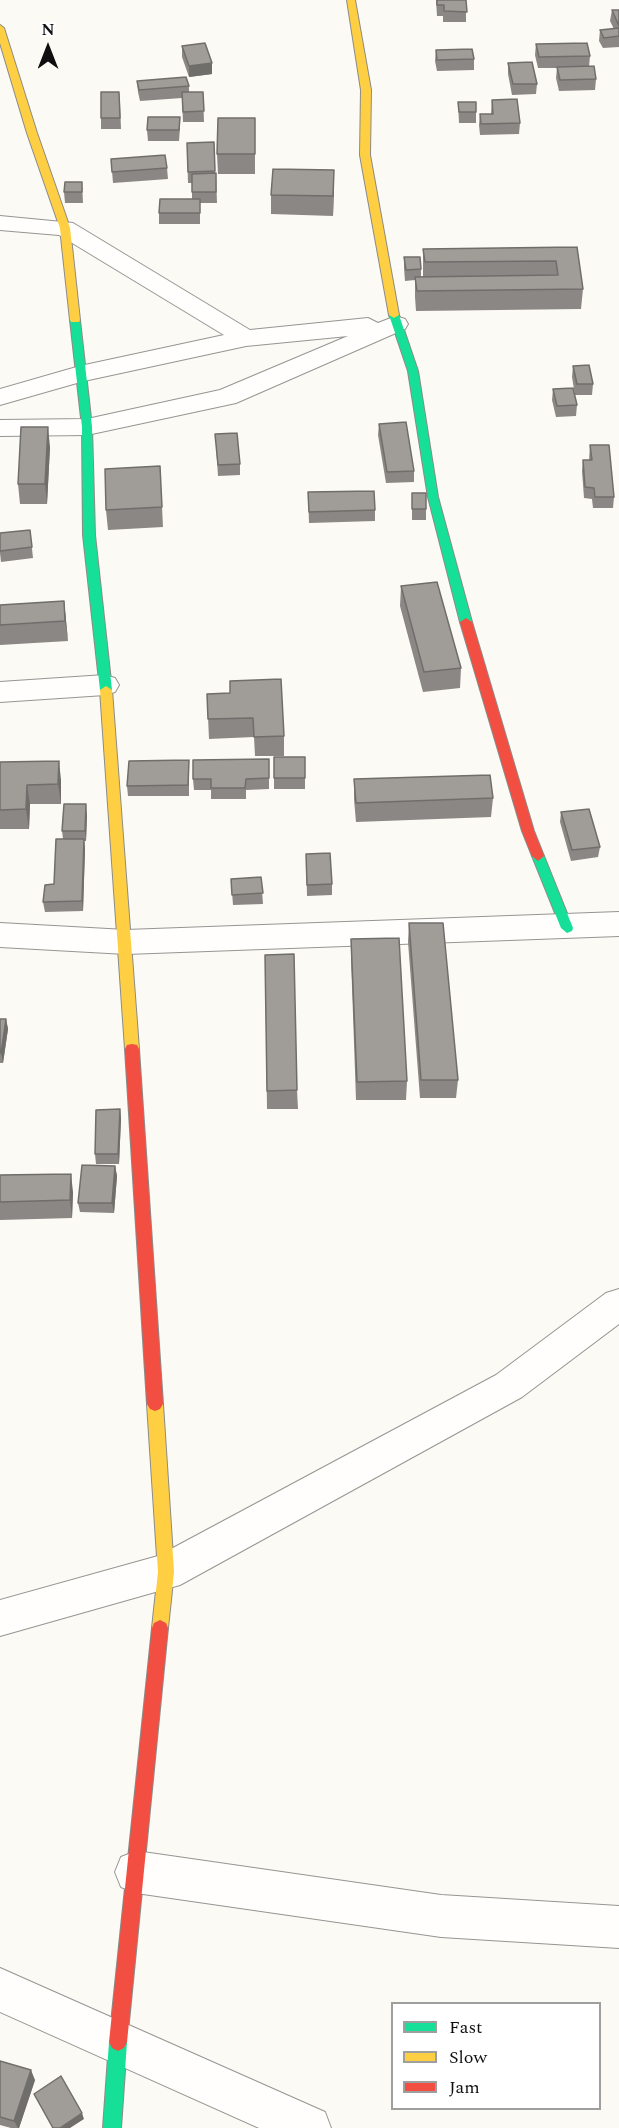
<!DOCTYPE html>
<html>
<head>
<meta charset="utf-8">
<style>
	body { margin:0 }
	#map { position:relative; width:619px; height:2128px; overflow:hidden; background:#fcfaf4; font-family:Spectral,serif }
	canvas { display:block }
	.legend { position:absolute; left:391px; top:2002px; width:210px; height:108px; box-sizing:border-box; background:#fff; border:2px solid #9f9f9f; margin:0; padding:8px 10px; list-style:none; font-size:18px; color:#0f0f0f }
	.legend li { display:flex; align-items:center; gap:12px; height:30px }
	.legend b { width:30px; border:2px solid #9f9f9f }
	.north { position:absolute; left:18px; top:18px; width:60px; height:60px; -webkit-text-stroke:4px #fff; paint-order:stroke; rotate:0deg; font-size:16px; font-weight:700; line-height:24px; text-align:center; color:#0f0f0f }
	.north::after { content:''; display:block; margin:auto; width:21px; height:27px; background:#0f0f0f; clip-path:polygon(50% 0,100% 100%,50% 72%,0 100%) }
</style>
</head>
<body>
<div id="map">
<canvas width="619" height="2128"></canvas>
<ul class="legend">
<li><b style="height:8px;background:#16e098"></b>Fast</li>
<li><b style="height:8px;background:#ffcf43"></b>Slow</li>
<li><b style="height:8px;background:#f24e42"></b>Jam</li>
</ul>
<div class="north">N</div>
</div>
<script>
const g = document.querySelector('canvas').getContext('2d');
g.lineJoin = 'round';
const toPath = rows => new Path2D(rows.map(r => 'M' + r).join(''));
function strokePath(path, color, width, dash) { g.strokeStyle = color; g.lineWidth = width; g.lineCap = dash ? 'butt' : 'round'; g.setLineDash(dash || []); g.stroke(path); }
function fillPath(path, color) { g.fillStyle = color; g.fill(path, 'evenodd'); }
const street = toPath([
	[0,216,73,223,250,330,368,318,378,323,396,316,405,319,408,324,405,329,236,403,87,435,0,436,0,420,87,419,220,390,348,336,246,346,84,381,0,405,0,389,80,366,224,335,59,235,0,230,0,216],
	[105,675,115,678,119,685,115,692,105,695,0,702,0,682,105,675],
	[619,912,619,936,126,954,0,947,0,923,126,930,619,912],
	[619,1289,619,1324,522,1397,180,1585,0,1636,0,1600,158,1556,496,1375,606,1293,619,1289],
	[136,1851,441,1895,619,1906,619,1948,441,1937,136,1893,121,1887,115,1872,121,1857,136,1851],
	[0,1968,325,2112,331,2128,259,2128,0,2012,0,1968]
]);
const fast = toPath([
	[394,312,399,315,418,371,438,497,472,622,466,626,460,622,428,497,408,371,389,315,394,312],
	[75,317,80,320,92,427,95,535,112,690,106,694,100,690,83,535,82,427,70,320,75,317],
	[538,851,544,856,573,928,572,931,567,933,561,928,532,856,538,851],
	[118,2033,124,2036,127,2042,121,2128,103,2128,109,2042,112,2036,118,2033]
]);
const slow = toPath([
	[347,0,355,0,371,90,370,155,399,315,394,318,389,315,360,155,361,90,347,0],
	[0,25,4,28,37,133,70,228,80,320,79,322,71,322,70,320,60,228,27,133,0,43,0,25],
	[106,686,112,690,139,1049,137,1053,132,1054,127,1053,125,1049,100,690,106,686],
	[155,1397,160,1399,163,1404,174,1572,168,1628,166,1633,160,1636,154,1633,152,1628,158,1572,147,1404,150,1399,155,1397]
]);
const jam = toPath([
	[466,618,472,622,534,831,544,856,538,861,532,856,522,831,460,622,466,618],
	[132,1044,137,1045,139,1049,163,1404,160,1409,155,1411,150,1409,147,1404,125,1049,127,1045,132,1044],
	[160,1620,166,1623,168,1628,127,2042,124,2048,118,2051,112,2048,109,2042,152,1628,154,1623,160,1620]
]);
strokePath(street, '#969592', 2);
strokePath(fast, '#8c8b89', 2);
strokePath(slow, '#8c8b89', 2);
strokePath(jam, '#8c8b89', 2);
fillPath(street, '#fffefd');
fillPath(fast, '#16e098');
fillPath(slow, '#ffcf43');
fillPath(jam, '#f24e42');
fillPath(toPath([
	[436,0,466,0,466,22,443,22,443,16,437,16],
	[612,10,619,10,619,47,603,48,599,41,600,30,614,29,610,21],
	[536,44,590,56,589,67,596,79,595,90,559,91,556,78,557,68,538,68,535,55],
	[182,46,212,63,212,74,189,77,182,57],
	[436,50,474,59,474,70,437,71,435,61],
	[508,63,537,84,536,94,512,95,508,74],
	[137,81,189,86,189,92,203,92,204,122,183,122,182,98,140,101,138,92],
	[492,100,520,123,519,134,480,135,479,125,480,114,491,114],
	[458,102,476,112,476,123,459,123],
	[120,103,121,129,101,129,101,118],
	[255,118,255,174,218,174,217,154],
	[180,128,179,141,148,141,147,130],
	[214,142,215,173,216,173,217,203,200,203,200,224,159,224,159,213,192,199,192,183,188,183,187,143],
	[111,159,167,168,168,179,113,183],
	[334,170,333,216,271,214,271,195],
	[82,182,83,203,65,203,64,192],
	[577,247,583,289,581,309,416,311,415,297,415,280,405,281,404,268,404,257,421,269,421,277,423,277,423,249],
	[573,366,593,384,592,395,575,395,572,377],
	[553,389,577,405,576,416,556,417,552,400],
	[379,424,414,471,414,482,386,483,378,435],
	[216,445,240,464,240,475,218,476],
	[590,445,614,497,613,508,593,508,592,499,584,498,582,471,583,460,589,460],
	[50,447,47,504,20,504,18,484],
	[160,466,163,527,108,530,106,510],
	[308,492,375,510,375,521,309,523],
	[412,493,426,509,426,520,412,520],
	[30,530,33,558,1,562,0,553,0,533],
	[401,586,461,668,460,688,423,692,400,606],
	[64,601,68,641,0,645,0,605],
	[230,693,284,736,284,756,255,756,254,737,209,739,207,694],
	[274,757,305,757,305,789,274,789],
	[269,759,269,789,246,790,246,799,211,799,211,790,194,790,193,779],
	[0,762,61,780,61,804,30,804,29,829,0,829],
	[189,771,189,796,128,796,127,786],
	[354,779,493,798,491,817,356,822,354,799],
	[561,812,600,847,598,857,571,861,560,822],
	[87,815,86,841,84,841,85,849,83,911,45,912,43,902,54,884,63,839,62,831],
	[306,854,332,884,332,895,307,896],
	[261,877,263,904,233,905,231,879],
	[409,923,458,1080,456,1098,420,1098,408,942],
	[351,939,407,1081,406,1100,356,1100,351,958],
	[265,955,297,1090,298,1109,267,1109],
	[0,1019,6,1019,8,1029,3,1063,0,1063],
	[120,1109,121,1119,119,1164,96,1164,95,1154],
	[115,1166,117,1176,114,1213,80,1212,78,1203],
	[0,1175,73,1192,72,1218,0,1220],
	[0,2061,35,2080,19,2128,11,2128,0,2125]
]), '#8a8784');
fillPath(toPath([
	[212,63,212,74,189,77,189,66],
	[334,170,334,189,333,216,333,196],
	[48,427,50,447,47,504,45,484],
	[64,601,66,620,68,641,65,621],
	[59,761,61,780,61,804,58,784],
	[27,785,30,804,29,829,26,809],
	[86,804,87,815,86,841,85,831],
	[84,839,85,849,83,911,82,901],
	[6,1019,8,1029,3,1063,1,1053],
	[120,1109,121,1119,119,1164,118,1154],
	[115,1166,117,1176,114,1213,112,1203],
	[71,1174,73,1192,72,1218,70,1200],
	[31,2070,35,2080,19,2128,18,2128,14,2121],
	[82,2113,84,2119,70,2128,60,2128]
]), '#706e6b');
const building = toPath([
	[437,0,466,0,467,12,444,11,444,5,437,5,437,0],
	[612,10,619,10,619,26,612,10],
	[619,28,619,36,604,38,600,30,619,28],
	[205,43,212,63,189,66,182,46,205,43],
	[587,43,590,56,539,57,536,44,587,43],
	[472,49,474,59,437,60,436,50,472,49],
	[532,62,537,84,513,84,508,63,532,62],
	[594,66,596,79,560,80,557,67,594,66],
	[186,77,189,86,139,90,137,81,186,77],
	[101,92,119,92,120,118,101,118,101,92],
	[182,92,203,92,204,111,183,112,182,92],
	[517,99,520,123,481,124,480,114,493,114,492,100,517,99],
	[458,102,476,102,476,112,459,112,458,102],
	[148,117,180,117,179,130,147,130,148,117],
	[218,118,255,118,255,154,217,154,218,118],
	[214,142,215,171,188,172,187,143,214,142],
	[165,155,167,168,112,172,111,159,165,155],
	[273,169,334,170,333,196,271,195,273,169],
	[216,173,216,192,192,192,192,174,216,173],
	[65,182,82,182,82,192,64,192,65,182],
	[160,199,200,199,200,213,159,213,160,199],
	[577,247,583,289,417,291,415,277,558,275,556,261,425,262,423,249,577,247],
	[404,257,420,257,421,269,406,270,404,257],
	[589,365,593,384,577,384,573,366,589,365],
	[573,388,577,405,557,406,553,389,573,388],
	[406,422,414,471,387,472,379,424,406,422],
	[21,427,48,427,45,484,18,484,21,427],
	[237,433,240,464,218,465,215,434,237,433],
	[590,445,609,445,614,497,595,497,594,488,585,487,583,460,592,460,590,445],
	[160,466,162,507,106,510,105,469,160,466],
	[374,491,375,510,309,512,308,492,374,491],
	[412,493,426,493,426,509,412,509,412,493],
	[30,530,32,547,0,551,0,533,30,530],
	[437,582,461,668,424,672,401,586,437,582],
	[64,601,65,621,0,625,0,605,64,601],
	[281,679,284,736,254,737,253,718,208,719,207,694,230,693,230,681,281,679],
	[274,757,305,757,305,778,274,778,274,757],
	[269,759,269,778,246,779,245,788,211,788,211,779,193,779,193,760,269,759],
	[189,760,188,785,127,786,129,761,189,760],
	[59,761,58,784,27,785,26,809,0,810,0,762,59,761],
	[490,775,493,798,356,803,354,779,490,775],
	[64,804,86,804,85,831,62,831,64,804],
	[589,809,600,847,572,850,561,812,589,809],
	[56,839,84,839,82,901,43,902,45,885,54,884,56,839],
	[330,853,332,884,307,885,306,854,330,853],
	[261,877,263,893,232,895,231,879,261,877],
	[409,923,443,923,458,1080,421,1080,409,923],
	[399,938,407,1081,357,1082,351,939,399,938],
	[294,954,297,1090,267,1091,265,955,294,954],
	[0,1019,6,1019,1,1053,0,1053,0,1019],
	[120,1109,118,1154,95,1154,96,1110,120,1109],
	[82,1165,115,1166,112,1203,78,1203,82,1165],
	[71,1174,70,1200,0,1202,0,1175,71,1174],
	[0,2061,31,2070,14,2121,0,2117,0,2061],
	[61,2076,82,2113,60,2128,53,2128,34,2094,61,2076]
]);
fillPath(building, '#a09d99');
strokePath(building, '#706e6b', 1.5);
</script>
</body>
</html>
